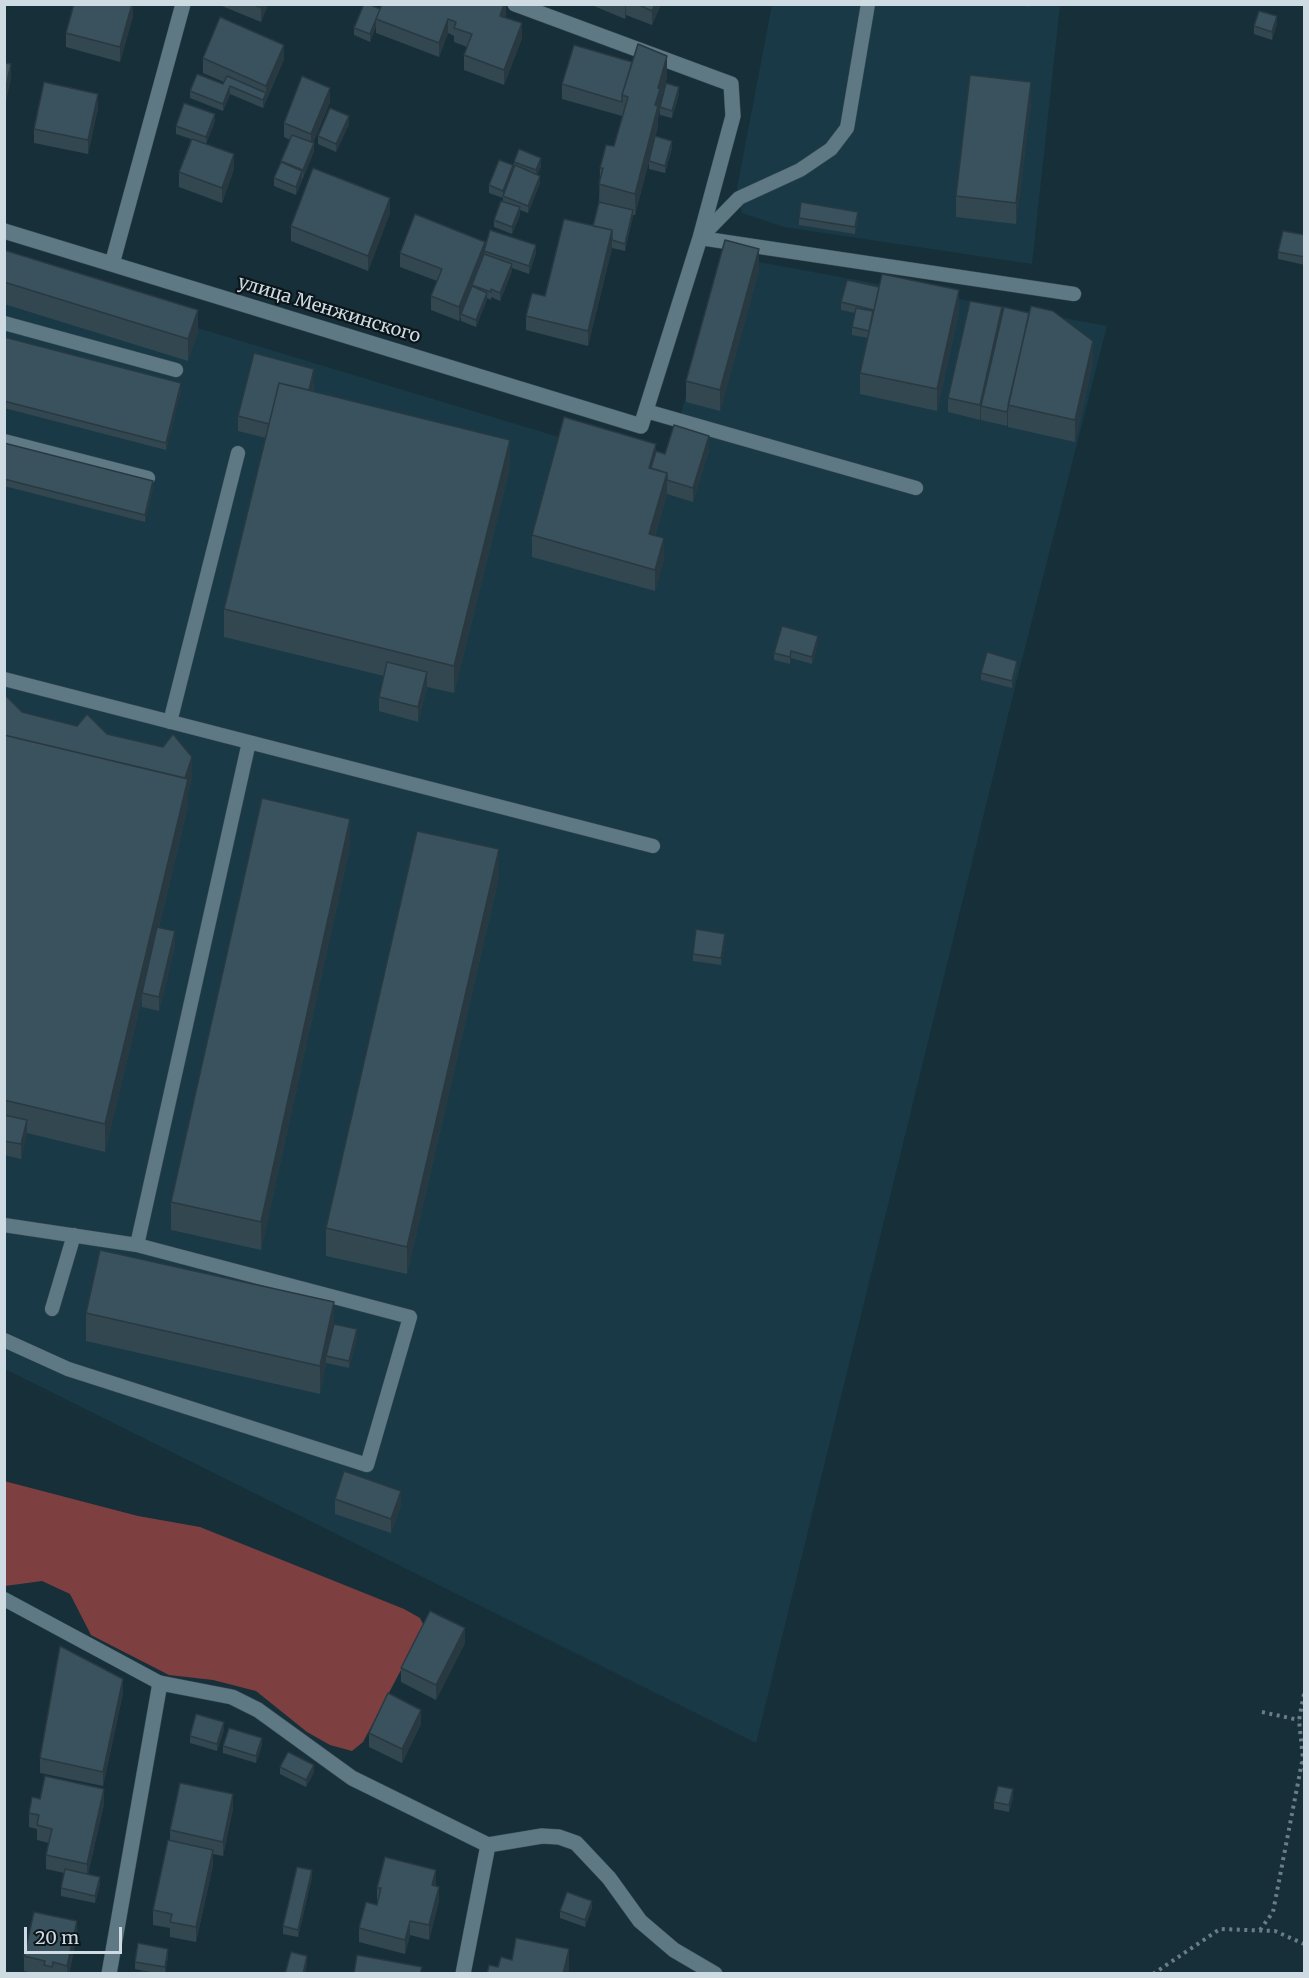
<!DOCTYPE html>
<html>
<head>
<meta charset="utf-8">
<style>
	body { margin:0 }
	#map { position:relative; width:1309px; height:1978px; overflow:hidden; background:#172f39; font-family:Merriweather,serif }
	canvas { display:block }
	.frame { position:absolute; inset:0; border:6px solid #cedbe2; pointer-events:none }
	.scale { position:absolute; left:24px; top:1927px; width:98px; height:27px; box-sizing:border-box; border:3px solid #cedbe2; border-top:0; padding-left:8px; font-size:18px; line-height:21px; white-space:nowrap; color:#cedbe2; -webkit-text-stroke:4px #0b151a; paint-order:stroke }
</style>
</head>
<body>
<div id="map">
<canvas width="1309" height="1978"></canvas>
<div class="frame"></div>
<div class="scale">20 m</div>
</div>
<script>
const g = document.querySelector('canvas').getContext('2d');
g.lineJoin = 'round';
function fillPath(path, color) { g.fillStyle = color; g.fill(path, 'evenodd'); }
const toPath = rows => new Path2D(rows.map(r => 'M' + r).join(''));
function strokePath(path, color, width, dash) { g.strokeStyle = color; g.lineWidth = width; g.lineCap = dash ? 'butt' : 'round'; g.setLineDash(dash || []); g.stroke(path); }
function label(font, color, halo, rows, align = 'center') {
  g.font = font + ' Merriweather,serif'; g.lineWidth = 4.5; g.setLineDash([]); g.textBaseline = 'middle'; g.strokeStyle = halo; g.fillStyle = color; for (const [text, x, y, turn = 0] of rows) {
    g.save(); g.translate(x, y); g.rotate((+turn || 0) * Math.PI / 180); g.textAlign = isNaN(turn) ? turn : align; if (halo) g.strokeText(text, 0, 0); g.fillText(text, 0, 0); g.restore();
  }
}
fillPath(toPath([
	[772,5,1060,5,1032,264,784,227,742,213,737,188],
	[726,256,1107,326,1014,691,756,1743,5,1369,4,266,201,329,665,469]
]), '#193946');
fillPath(toPath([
	[4,1481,138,1516,200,1527,404,1609,420,1618,423,1624,422,1630,363,1742,352,1751,330,1745,307,1732,256,1691,213,1680,169,1675,91,1635,70,1594,42,1581,5,1586]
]), '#7e3f40');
const lane = toPath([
	[868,4,847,128,831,149,800,170,739,198,700,238,1074,294],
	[4,323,176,370],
	[646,411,916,488],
	[4,441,148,478],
	[4,679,653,846],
	[170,722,238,453],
	[4,1225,137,1245,249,742],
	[52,1309,74,1235],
	[4,1340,68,1369,367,1465,410,1317,137,1245],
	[4,1599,160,1683]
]);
const street = toPath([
	[4,231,641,426,700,238,733,116,731,84,515,4],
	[112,264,183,4],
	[109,1974,160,1683,232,1697,258,1710,352,1778,488,1845,542,1836,559,1837,576,1843,609,1878,640,1921,674,1950,715,1974],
	[463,1974,488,1845]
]);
strokePath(lane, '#3a4d56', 15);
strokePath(street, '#3a4d56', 16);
strokePath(toPath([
	[1304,1694,1299,1720,1304,1769],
	[1262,1712,1299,1720],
	[1260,1930,1273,1912,1302,1762],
	[1153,1974,1220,1929,1275,1931,1304,1944]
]), '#6b7e87', 4, [3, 4.5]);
strokePath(lane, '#5f7984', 14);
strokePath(street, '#5f7984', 15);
fillPath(toPath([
	[133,4,133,16,120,62,66,47,66,33],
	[217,4,268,4,261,22],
	[506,4,505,17,522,38,504,85,464,70,464,55,467,47,454,42,454,36,448,33,439,57,376,33,376,26,370,42,354,35,354,28,380,9],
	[594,4,661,4,652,25,626,15,625,19,594,6],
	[1016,4,1030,4,1030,7],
	[1277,23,1272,40,1254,34,1254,26],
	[203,58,284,59,263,108,230,94,223,111,190,98,190,91,223,84,224,82,203,73],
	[667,78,660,102,660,106,679,94,672,118,660,115,660,111,658,118,658,127,655,136,672,148,665,173,649,169,649,161,654,142,635,215,633,215,625,251,612,248,588,346,526,330,526,316,545,296,593,226,599,202,600,168,614,146,622,117,622,115,622,116,562,99,562,84],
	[330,102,313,143,314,151,296,195,274,186,274,178,290,140,284,137,284,123],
	[1031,103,1016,224,956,217,956,196],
	[98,108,88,154,34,143,34,129],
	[215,121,206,144,234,169,222,203,179,187,179,172,191,139,176,134,176,126],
	[349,124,336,152,318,144,318,136],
	[514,162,541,166,537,175,540,183,528,213,520,210,520,215,512,234,494,227,494,220,503,202,503,198,489,193,489,185,513,170],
	[390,213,368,271,291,241,291,226],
	[799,218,858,219,855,234,799,225],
	[1305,235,1305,265,1278,259,1278,252],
	[485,248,536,253,529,274,512,268,512,271,500,301,491,297,491,300,487,298,476,327,461,321,461,317,459,321,431,310,431,296,437,281,400,267,400,253],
	[4,250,198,331,188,361,4,304],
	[759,270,720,411,686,402,686,381],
	[841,302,959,312,937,411,860,394,860,373,868,338,852,335,852,327,855,313,841,310],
	[1002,317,1093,362,1075,442,1008,427,1008,422,1007,426,981,420,981,414,980,420,948,412,948,398],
	[4,337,181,390,166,450,4,408],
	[314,383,313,391,510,467,454,693,427,687,418,722,379,711,379,697,384,676,224,637,224,609,266,438,238,431,238,416],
	[4,443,153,488,145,522,4,486],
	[709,450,693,502,667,494,655,536,664,559,655,591,532,557,532,535,656,451,665,454],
	[818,643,812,664,791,658,790,664,774,660,774,653],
	[1017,668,1012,688,981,680,981,673],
	[4,694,22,712,107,734,192,778,188,792,188,806,159,927,175,946,159,1011,142,1007,142,998,105,1152,27,1133,21,1159,4,1155],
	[350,847,261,1250,171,1230,171,1202],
	[499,877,407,1274,326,1256,326,1228],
	[725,941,721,965,693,961,693,954],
	[86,1313,334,1324,357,1337,349,1368,326,1363,320,1394,86,1341],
	[335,1499,401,1505,391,1533,335,1514],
	[465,1643,436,1700,401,1682,401,1668],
	[123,1693,103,1786,40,1773,40,1758],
	[421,1724,402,1763,369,1747,369,1733],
	[224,1730,217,1751,190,1743,190,1736],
	[262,1745,256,1763,223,1753,223,1746],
	[280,1767,314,1772,306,1787,280,1774],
	[1013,1797,1009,1812,994,1809,994,1802],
	[40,1799,104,1804,88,1874,100,1884,95,1903,61,1896,61,1888,64,1873,46,1869,46,1855,49,1843,37,1840,37,1829,29,1827,29,1813],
	[233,1809,223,1856,213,1854,213,1865,196,1942,170,1937,170,1928,153,1925,153,1910,170,1841,170,1830],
	[312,1877,298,1937,283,1934,283,1926],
	[436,1884,439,1901,429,1940,410,1935,405,1954,359,1942,359,1928,377,1905,377,1888],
	[592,1908,585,1927,560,1918,560,1911],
	[77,1935,69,1974,36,1974,24,1971,24,1956],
	[168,1956,165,1974,159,1974,135,1969,135,1962]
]), '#324750');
fillPath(toPath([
	[132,4,133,4,133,16,120,62,120,47],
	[262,4,268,4,261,22,261,8],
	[504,4,506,4,506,16,500,30,500,16],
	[625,4,626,4,626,15,625,19],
	[655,4,661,4,652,25,652,11],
	[380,9,376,19,376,26,370,42,370,34],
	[1277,16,1277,23,1272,40,1272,32],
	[448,19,448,33,439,57,439,43],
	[522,23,522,38,504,85,504,70],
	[284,45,284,59,266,100,266,86],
	[667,56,667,78,660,102,660,111,658,118,658,127,635,215,635,194,655,105,658,88],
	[11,64,11,79,4,110,4,96],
	[1031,82,1031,103,1016,224,1016,203],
	[230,86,230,94,223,111,223,104],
	[679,87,679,94,672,118,672,111],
	[330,88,330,102,311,148,311,134],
	[266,93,266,100,263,108,263,100],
	[98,94,98,108,88,154,88,140],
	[215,114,215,121,206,144,206,137],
	[349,116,349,124,336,152,336,144],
	[672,141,672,148,665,173,665,166],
	[314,143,314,151,303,177,303,170],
	[234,154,234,169,222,203,222,188],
	[541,158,541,166,536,178,536,170],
	[513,165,513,172,503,196,503,191],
	[302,171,302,179,296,195,296,187],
	[540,176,540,183,528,213,528,206],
	[390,198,390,213,368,271,368,256],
	[520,207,520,215,512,234,512,227],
	[633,210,633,217,625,251,625,244],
	[858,212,858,219,855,234,855,227],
	[612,230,612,248,588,346,588,331],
	[485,242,484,259,461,314,459,321,459,307],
	[536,245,536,253,529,274,529,266],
	[759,249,759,270,720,411,720,390],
	[512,264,512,271,500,301,500,293],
	[959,290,959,312,937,411,937,389],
	[487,293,487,300,476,327,476,320],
	[1002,307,1002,322,981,406,981,414,980,420,980,405],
	[198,310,198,331,188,361,188,339],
	[1093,341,1093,362,1075,442,1075,420],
	[314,369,314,383,306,418,306,403],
	[181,383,181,390,166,450,166,443],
	[1008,407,1008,422,1007,426,1007,412],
	[709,436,709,450,693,502,693,488],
	[510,440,510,467,454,693,454,666],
	[656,444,656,465,653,476,649,468],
	[667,473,667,495,649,555,649,534],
	[153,481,153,488,145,522,145,515],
	[664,538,664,559,655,591,655,570],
	[818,636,818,643,812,664,812,657],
	[791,651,791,658,790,664,790,657],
	[1017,661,1017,668,1012,688,1012,681],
	[427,672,427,687,418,722,418,707],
	[192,757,192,778,188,792,188,806,143,993,142,993,142,998,105,1152,105,1124,183,784],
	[350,819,350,847,261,1250,261,1222],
	[499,849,499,877,407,1274,407,1247],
	[175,931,175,946,159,1011,159,997],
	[725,934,725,941,721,965,721,958],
	[27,1120,27,1134,21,1159,21,1144],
	[334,1302,334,1330,326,1356,326,1363,320,1394,320,1366],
	[357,1329,357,1337,349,1368,349,1361],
	[401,1491,401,1505,391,1533,391,1519],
	[465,1628,465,1643,436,1700,436,1685],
	[123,1679,123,1693,103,1786,103,1772],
	[421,1710,421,1724,402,1763,402,1749],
	[224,1722,224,1730,217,1751,217,1744],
	[262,1738,262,1745,256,1763,256,1756],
	[314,1765,314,1772,306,1787,306,1780],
	[104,1789,104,1804,87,1878,87,1864],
	[1013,1789,1013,1797,1009,1812,1009,1805],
	[233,1794,233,1809,223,1856,223,1842],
	[213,1850,213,1865,196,1942,196,1927],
	[312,1870,312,1877,298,1937,298,1930],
	[436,1870,436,1884,432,1900,432,1885],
	[100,1877,100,1884,95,1903,95,1896],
	[439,1887,439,1901,429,1940,429,1925],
	[592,1901,592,1908,585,1927,585,1920],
	[77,1921,77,1935,69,1974,67,1974,67,1966],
	[410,1921,410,1935,405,1954,405,1940],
	[168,1949,168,1956,165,1974,165,1967],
	[569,1949,569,1971,568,1974,563,1974],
	[307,1956,307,1963,305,1974,303,1974]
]), '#293941');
const building = toPath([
	[74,4,132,4,120,47,66,33,74,4],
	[253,4,262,4,261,8,253,4],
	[364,4,368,4,380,9,370,34,354,28,364,4],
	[382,4,504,4,500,16,522,23,504,70,464,55,472,34,454,28,456,22,448,19,439,43,376,19,382,4],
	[637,4,655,4,652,11,637,4],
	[1259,11,1277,16,1272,32,1254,26,1259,11],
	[220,17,284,45,266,86,203,58,220,17],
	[638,44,667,56,658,88,660,89,655,105,658,106,635,194,599,184,603,168,600,168,606,145,614,146,628,97,622,95,638,44],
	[574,45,632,62,622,95,622,102,562,84,574,45],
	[4,63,11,64,4,96,4,63],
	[197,74,223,84,227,76,266,93,263,100,230,86,223,104,190,91,197,74],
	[970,75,1031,82,1016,203,956,196,970,75],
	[302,76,330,88,311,134,284,123,302,76],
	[44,82,98,94,88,140,34,129,44,82],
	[666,83,679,87,672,111,660,107,666,83],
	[184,103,215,114,206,137,176,126,184,103],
	[330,108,349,116,336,144,318,136,330,108],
	[292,135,314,143,303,170,281,161,292,135],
	[655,136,672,141,665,166,649,161,655,136],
	[192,139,234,154,222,188,179,172,192,139],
	[519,149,541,158,536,170,514,162,519,149],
	[499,160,513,165,503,191,489,185,499,160],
	[281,162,302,171,296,187,274,178,281,162],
	[515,165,540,176,528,206,503,196,515,165],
	[313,168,390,198,368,256,291,226,313,168],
	[501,201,520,207,512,227,494,220,501,201],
	[599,202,633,210,625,244,612,240,612,230,593,226,599,202],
	[801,202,858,212,855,227,799,218,801,202],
	[415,214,485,242,459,307,431,296,442,269,400,253,415,214],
	[564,219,612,230,588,331,526,316,532,293,545,296,564,219],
	[490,230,536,245,529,266,484,251,490,230],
	[1283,231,1305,235,1305,257,1278,252,1283,231],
	[725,240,759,249,720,390,686,381,725,240],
	[4,250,198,310,188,339,4,282,4,250],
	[484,254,512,264,500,293,491,289,491,292,472,285,484,254],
	[882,274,959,290,937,389,860,373,882,274],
	[847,280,879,287,874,310,841,302,847,280],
	[472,286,487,293,476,320,461,314,472,286],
	[970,301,1002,307,980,405,948,398,970,301],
	[1031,306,1053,311,1093,341,1075,420,1008,405,1031,306],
	[1004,307,1029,313,1007,412,981,406,1004,307],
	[856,308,873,311,869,331,852,327,856,308],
	[4,337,181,383,166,443,4,401,4,337],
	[254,353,314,369,309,390,279,383,269,424,238,416,254,353],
	[279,383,510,440,454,666,224,609,279,383],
	[564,417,656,444,649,468,667,473,649,534,664,538,655,570,532,535,564,417],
	[674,425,709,436,693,488,667,480,667,473,651,468,656,451,665,454,674,425],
	[4,443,153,481,145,515,4,479,4,443],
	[782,626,818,636,812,657,791,651,790,657,774,653,782,626],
	[987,652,1017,661,1012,681,981,673,987,652],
	[387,662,427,672,418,707,379,697,387,662],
	[4,694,22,712,77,726,87,714,107,734,163,747,173,734,192,757,185,778,4,735,4,694],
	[4,735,188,779,105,1124,4,1100,4,735],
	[262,798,350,819,261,1222,171,1202,262,798],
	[417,831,499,849,407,1247,326,1228,417,831],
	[157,927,175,931,159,997,142,993,157,927],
	[696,929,725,934,721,958,693,954,696,929],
	[4,1115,27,1120,21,1144,4,1141,4,1115],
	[100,1250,334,1302,320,1366,86,1313,100,1250],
	[334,1324,357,1329,349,1361,326,1356,334,1324],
	[344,1471,401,1491,391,1519,335,1499,344,1471],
	[430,1611,465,1628,436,1685,401,1668,430,1611],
	[60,1646,123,1679,103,1772,40,1758,60,1646],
	[388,1693,421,1710,402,1749,369,1733,388,1693],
	[196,1714,224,1722,217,1744,190,1736,196,1714],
	[229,1728,262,1738,256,1756,223,1746,229,1728],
	[288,1752,314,1765,306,1780,280,1767,288,1752],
	[45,1776,104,1789,87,1864,46,1855,52,1829,37,1825,39,1815,29,1813,32,1797,40,1799,45,1776],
	[180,1783,233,1794,223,1842,170,1830,180,1783],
	[998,1786,1013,1789,1009,1805,994,1802,998,1786],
	[168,1840,213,1850,196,1927,170,1922,172,1914,153,1910,168,1840],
	[385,1857,436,1870,432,1885,439,1887,429,1925,410,1921,405,1940,359,1928,366,1902,377,1905,381,1888,377,1888,385,1857],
	[297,1867,312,1870,298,1930,283,1926,297,1867],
	[65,1869,100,1877,95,1896,61,1888,65,1869],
	[567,1892,592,1901,585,1920,560,1911,567,1892],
	[34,1912,77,1921,67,1966,53,1962,52,1967,44,1965,45,1961,24,1956,34,1912],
	[516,1938,569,1949,563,1974,487,1974,489,1965,498,1967,501,1957,512,1960,516,1938],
	[138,1943,168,1949,165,1967,135,1962,138,1943],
	[291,1952,307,1956,303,1974,285,1974,291,1952],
	[357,1955,422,1967,420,1974,354,1974,357,1955],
	[142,1971,154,1974,141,1974,142,1971]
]);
fillPath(building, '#3a525d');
strokePath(building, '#293941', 1.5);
label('18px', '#cedbe2', '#0b151a', [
	["улица Менжинского",329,310,17]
]);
</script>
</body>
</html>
